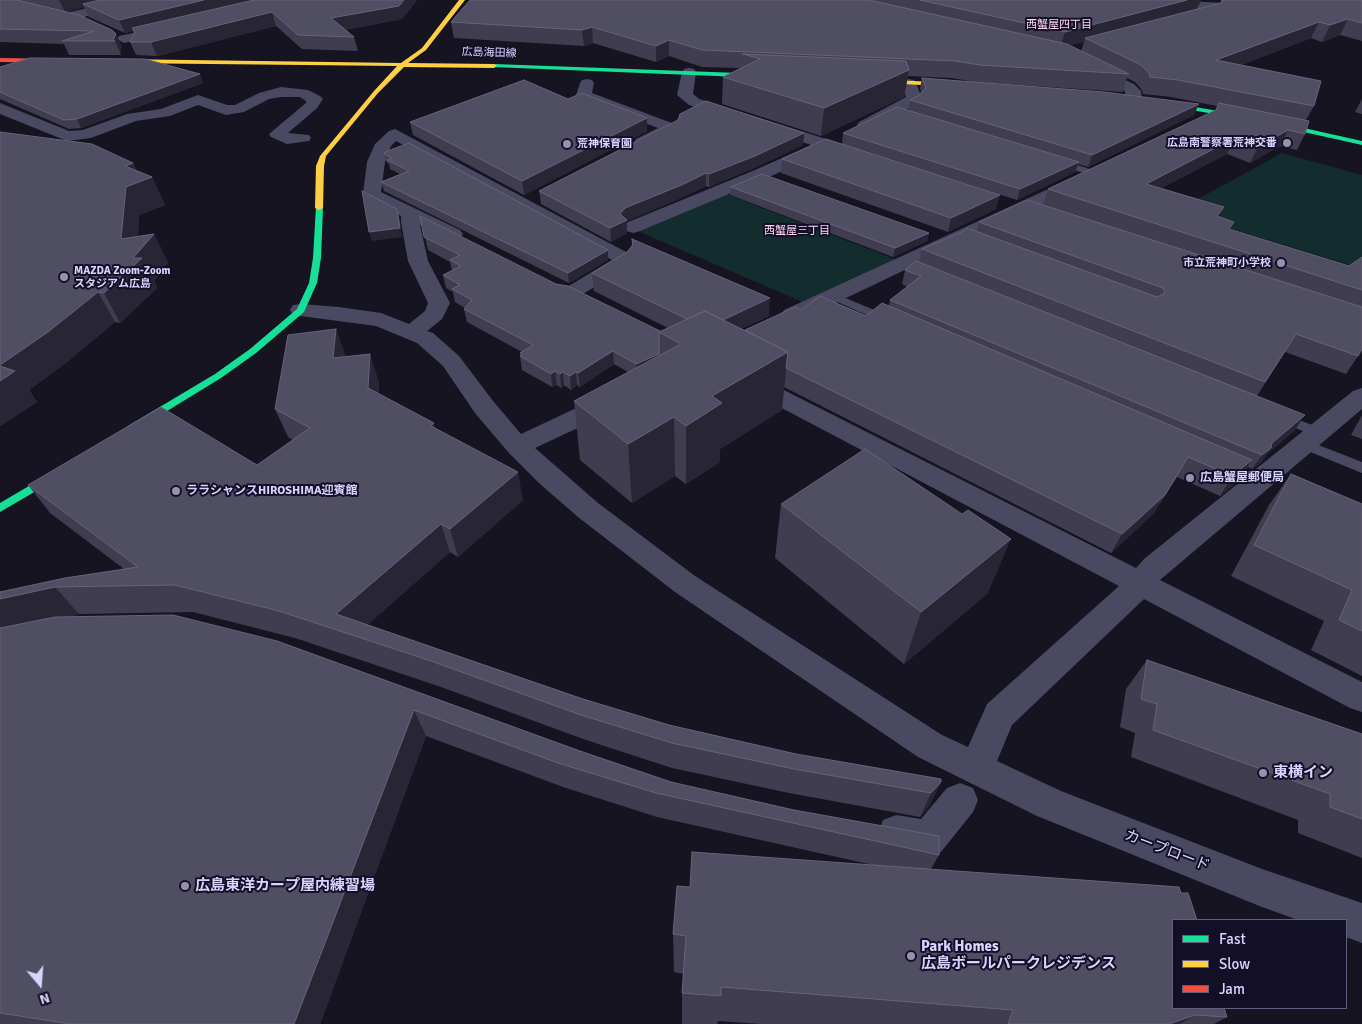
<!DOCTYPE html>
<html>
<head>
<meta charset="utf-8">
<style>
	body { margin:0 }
	#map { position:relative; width:1362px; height:1024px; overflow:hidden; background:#161421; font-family:Signika,sans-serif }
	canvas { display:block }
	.legend { position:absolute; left:1172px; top:919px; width:175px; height:90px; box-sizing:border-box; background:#130f26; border:1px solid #625e7d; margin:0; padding:6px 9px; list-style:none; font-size:15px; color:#d9d4ff }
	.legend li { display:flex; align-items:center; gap:10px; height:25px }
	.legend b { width:25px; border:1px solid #625e7d }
	.north { position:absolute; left:15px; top:959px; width:50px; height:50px; -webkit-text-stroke:4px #130f26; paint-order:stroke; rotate:162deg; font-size:14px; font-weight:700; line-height:20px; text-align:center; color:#d9d4ff }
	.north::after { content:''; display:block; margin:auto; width:18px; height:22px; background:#d9d4ff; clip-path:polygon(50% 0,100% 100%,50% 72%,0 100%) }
</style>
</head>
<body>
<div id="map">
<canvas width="1362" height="1024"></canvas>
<ul class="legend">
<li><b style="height:6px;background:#16e098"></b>Fast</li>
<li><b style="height:6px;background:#ffcf43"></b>Slow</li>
<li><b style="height:6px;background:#f24e42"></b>Jam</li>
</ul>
<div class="north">N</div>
</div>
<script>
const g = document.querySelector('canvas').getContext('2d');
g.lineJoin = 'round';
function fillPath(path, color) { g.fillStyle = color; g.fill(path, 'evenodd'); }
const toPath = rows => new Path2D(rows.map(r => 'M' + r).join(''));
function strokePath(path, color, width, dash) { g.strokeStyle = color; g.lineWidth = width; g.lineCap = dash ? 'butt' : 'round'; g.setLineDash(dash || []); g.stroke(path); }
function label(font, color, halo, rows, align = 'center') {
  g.font = font + ' Signika,"Noto Sans JP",sans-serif'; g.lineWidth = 4; g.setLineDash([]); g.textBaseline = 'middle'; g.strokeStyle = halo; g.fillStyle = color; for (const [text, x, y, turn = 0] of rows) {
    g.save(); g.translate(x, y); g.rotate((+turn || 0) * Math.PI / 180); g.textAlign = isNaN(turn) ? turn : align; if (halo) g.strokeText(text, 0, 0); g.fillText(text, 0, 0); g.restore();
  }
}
fillPath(toPath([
	[1282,153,1362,175,1362,260,1353,266,1229,228,1189,204],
	[723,193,897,260,805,303,635,230]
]), '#132c2d');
fillPath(toPath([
	[1059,159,1096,171,1098,173,1093,176,1056,164,1054,162,1059,159],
	[833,293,894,318,896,321,890,325,886,324,829,298,827,296,833,293],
	[1280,413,1323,429,1325,432,1323,435,1318,437,1275,420,1273,417,1275,414,1280,413],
	[1303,439,1362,462,1362,473,1298,447,1296,444,1298,441,1303,439]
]), '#4a4962');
fillPath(toPath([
	[122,0,143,0,141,3,67,21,61,17,62,14,122,0],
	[1084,0,1163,0,1246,4,1252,8,1246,12,1090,4,1084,0],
	[169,25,174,26,176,29,174,32,124,43,117,39,119,36,169,25],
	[1092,65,1134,84,1141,91,1142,100,1139,103,1129,103,1124,90,1087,72,1085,69,1087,66,1092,65],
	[689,68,694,69,696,72,693,94,699,99,861,150,863,154,861,158,855,159,823,149,821,153,767,178,640,231,633,233,626,231,623,227,626,223,755,170,811,145,689,105,677,95,682,72,684,69,689,68],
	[587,79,592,80,594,83,592,93,677,125,679,128,677,131,648,147,636,147,634,143,636,139,658,128,579,98,576,95,580,83,582,80,587,79],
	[909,79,914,80,916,83,922,98,915,105,871,128,859,128,857,125,859,122,906,97,902,83,904,80,909,79],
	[281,87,308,90,320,96,323,99,317,108,288,133,309,135,311,138,309,141,287,144,271,137,269,134,306,103,306,101,300,97,281,97,269,99,244,112,226,115,198,105,170,116,136,121,91,138,67,141,0,114,0,103,69,131,83,130,127,114,161,109,198,95,227,105,235,105,259,93,281,87],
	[395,129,628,253,631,257,632,261,627,268,581,295,574,297,567,295,564,291,567,287,612,260,396,141,391,146,385,162,381,192,460,230,463,234,460,238,453,240,420,225,428,261,450,303,442,319,427,331,433,333,459,356,493,401,521,434,600,397,609,395,618,397,621,403,618,409,535,448,598,503,695,576,942,735,968,747,987,704,1119,586,742,387,738,382,742,377,750,375,758,377,1136,568,1144,559,1353,391,1362,388,1362,409,1160,580,1362,682,1362,712,1350,708,1144,599,1012,725,997,761,1061,791,1262,869,1362,903,1362,943,1346,937,1346,920,1298,920,1262,907,1037,816,918,757,675,592,578,517,540,484,508,452,475,413,443,366,417,343,376,326,293,315,290,310,293,305,301,304,339,307,381,313,409,324,425,311,428,303,408,261,401,222,401,216,366,198,363,194,367,162,375,144,389,131,395,129],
	[1079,175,1085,176,1088,180,1085,184,800,320,792,322,784,320,781,315,784,310,1079,175],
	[960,783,973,788,978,800,973,812,941,852,928,857,896,851,883,846,878,833,883,820,896,815,921,819,947,788,960,783]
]), '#4a4962');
fillPath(toPath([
	[494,64,766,74,769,76,766,78,492,67,492,65,494,64],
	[1160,101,1259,118,1362,141,1362,145,1259,122,1158,104,1158,102,1160,101],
	[316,206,323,208,321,258,317,283,304,312,256,353,221,378,136,430,128,430,127,428,128,426,215,374,250,349,297,309,309,283,313,258,316,206],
	[63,466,68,470,67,473,0,512,0,503,63,466]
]), '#16e098');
fillPath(toPath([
	[459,0,465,0,426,50,408,63,494,64,497,66,494,68,404,67,378,93,326,156,324,166,323,208,319,210,315,208,316,166,320,156,374,91,397,66,117,63,114,61,117,59,401,63,422,48,459,0],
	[869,79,958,83,961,85,958,87,867,82,866,81,869,79]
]), '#ffcf43');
fillPath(toPath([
	[0,58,59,59,62,61,59,63,0,62,0,58]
]), '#f24e42');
fillPath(toPath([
	[0,0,417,0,402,19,345,30,354,37,358,51,302,49,276,26,157,56,136,55,130,42,134,34,133,31,125,33,89,17,84,7,65,12,112,30,122,47,120,52,121,55,69,55,64,44,0,42],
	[470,0,1201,0,1197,9,1220,4,1221,0,1219,0,1362,0,1362,41,1340,35,1322,42,1311,38,1241,65,1314,106,1306,120,1305,134,1297,150,1280,146,1250,163,1227,154,1161,188,1224,207,1219,217,1230,230,1349,266,1362,257,1362,349,1358,356,1346,374,1285,352,1257,396,1295,430,1267,454,1261,463,1252,469,1248,467,1239,480,1220,496,1177,477,1153,514,1111,553,784,387,782,410,720,449,720,462,686,484,675,476,632,503,580,460,574,401,628,372,614,364,580,387,577,385,571,390,564,385,561,388,557,385,552,387,522,370,520,356,521,355,520,353,522,352,467,322,464,309,465,308,455,302,453,292,446,288,443,275,452,271,450,262,428,250,420,216,556,284,660,331,668,328,594,291,592,273,627,252,632,245,632,239,769,316,741,329,745,330,801,310,866,316,889,306,890,300,907,287,902,284,905,270,919,262,922,249,977,231,979,222,1043,205,1048,189,1216,110,1217,106,1171,97,1143,94,1142,90,1135,82,1127,78,1123,92,976,82,951,78,908,76,904,97,821,136,722,104,723,77,740,68,702,67,669,56,656,62,593,43,584,46,454,38,451,22],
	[1084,42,1081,51,1070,45],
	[0,67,203,83,81,128,69,129,0,99],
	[922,78,1194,115,1088,167,1078,164,1075,172,1017,200,842,144,843,133,908,110,910,100,918,96,921,92,920,88],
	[1362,99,1362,114,1355,112],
	[410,122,647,131,524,195,413,135],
	[0,132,133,163,137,171,152,177,165,205,139,215,138,236,154,234,168,263,154,281,157,288,120,323,115,322,67,362,29,390,37,402,0,426],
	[804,133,803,145,754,168,709,187,706,186,683,197,627,221,627,233,611,242,541,204,539,191],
	[384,154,608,250,608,260,569,283,384,191,381,182,400,174,390,169,389,164,387,163],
	[782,159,996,209,948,232,781,173],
	[731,187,929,233,927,241,893,257,730,195],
	[346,357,379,382,378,394,436,429,523,500,458,557,450,552,367,625,583,699,669,725,796,754,941,782,929,806,920,817,789,793,672,768,586,740,441,687,295,638,193,612,79,614,68,617,580,751,671,782,939,855,931,869,1227,1017,1214,1024,761,1024,718,1021,717,1024,682,1024,682,993,684,974,674,972,673,934,690,887,873,865,657,817,563,787,426,736,320,1024,0,1024,0,592,124,569,50,513,28,485,257,465,293,440,288,437,275,409],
	[1362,415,1362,439,1351,435],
	[1291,474,1362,504,1362,676,1311,650,1324,621,1231,576,1269,505],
	[781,504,988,593,904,664,775,558],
	[1147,660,1362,734,1362,858,1298,833,1298,820,1131,757,1135,733,1120,727,1126,689]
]), '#403d50');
fillPath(toPath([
	[59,0,114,0,83,4,84,7,65,12],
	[204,0,264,0,132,28,133,31,125,33,119,20],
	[404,0,417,0,402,19,334,32,331,18],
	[1187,0,1201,0,1196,11,1085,38,1084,42,1060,48,1065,32],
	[272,12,276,26,157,56,151,42],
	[1348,19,1340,35,1322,42,1330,25],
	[1319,22,1311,38,1209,77,1216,60],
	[592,27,593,43,584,46,582,30],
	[116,34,122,47,120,52,115,41,113,40],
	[669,40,669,56,656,62,656,46],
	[909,70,904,97,821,136,824,108],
	[200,74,203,83,81,128,77,119],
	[1199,104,1194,115,1088,167,1092,155],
	[647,118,647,131,524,195,522,181],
	[1288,130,1280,146,1250,163,1258,147],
	[804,133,803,145,754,168,709,187,709,174],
	[1235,138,1227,154,1139,200,1146,184],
	[1079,162,1075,172,1017,200,1020,189],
	[133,163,142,181,152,177,165,205,139,215,137,254,154,234,168,263,154,281,157,288,120,323,104,293,121,239,125,166],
	[706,173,706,186,683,197,627,221,627,233,611,242,610,228,625,208],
	[1000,195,996,209,948,232,951,218],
	[1224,207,1216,224,1217,216],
	[397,209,399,217,402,237,372,241,369,232],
	[929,233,927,241,893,257,895,248],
	[608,250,608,260,569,283,568,273],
	[98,292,115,322,67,362,29,390,37,402,0,426,0,365],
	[770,298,769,316,705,346,705,328],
	[336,329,346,357,333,358],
	[613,351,614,364,580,387,578,373],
	[788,352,782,410,720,449,720,462,686,484,686,426,712,396],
	[370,354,379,382,377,416,368,388],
	[659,354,659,367,637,377,636,364],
	[555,371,557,385,552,387,551,374],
	[563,372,564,385,561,388,560,374],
	[576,372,577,385,571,390,570,376],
	[1305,415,1295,430,1267,454,1261,463,1252,469,1262,455,1272,443],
	[674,417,675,476,632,503,628,444],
	[434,423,442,452,431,426],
	[1188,457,1153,514,1111,553,1122,534],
	[1252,460,1239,480,1220,496,1232,476],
	[518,472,523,500,458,557,450,529],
	[441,524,450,552,355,636,336,614],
	[1011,539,988,593,904,664,921,612],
	[55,587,79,614,0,632,0,599],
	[414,710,426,736,320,1024,294,1024],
	[941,782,929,806,920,817,931,793],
	[1195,1015,1180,1024,1169,1024]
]), '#282635');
const building = toPath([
	[0,0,17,0,79,15,112,30,116,34,113,40,115,41,62,41,94,31,0,29,0,0],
	[100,0,204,0,119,20,83,4,100,0],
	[254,0,404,0,399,6,331,18,354,37,298,35,272,12,151,42,130,42,135,32,132,28,254,0],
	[470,0,869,0,1067,44,1129,74,980,65,955,61,702,50,669,40,656,46,592,27,582,30,451,22,470,0],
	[920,0,1187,0,1065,32,920,0],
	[1222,0,1362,0,1362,23,1348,19,1330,25,1319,22,1216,60,1321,81,1314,106,1178,80,1150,77,1149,73,1141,65,1085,38,1221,3,1222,0],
	[743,54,906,61,909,70,824,108,723,77,760,59,743,54],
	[30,58,145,59,200,74,77,119,64,120,0,92,0,67,30,58],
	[922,78,1104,92,1199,104,1092,155,910,100,918,96,926,88,922,78],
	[524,80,568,99,582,93,647,118,522,181,410,122,524,80],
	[706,101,804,133,755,156,709,174,706,173,684,184,625,208,620,214,627,220,610,228,539,191,678,120,680,114,706,101],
	[1219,103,1309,121,1305,134,1288,130,1258,147,1235,138,1146,184,1224,207,1217,216,1234,222,1229,229,1349,266,1362,257,1362,290,1048,189,1216,110,1219,103],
	[897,107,1079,162,1020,189,843,133,897,107],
	[0,132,92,144,133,163,125,166,152,177,126,187,121,239,154,234,133,258,142,258,104,293,98,292,48,332,0,365,0,132],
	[826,139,1000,195,951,218,782,159,826,139],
	[409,143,608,250,568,273,381,182,409,171,387,160,392,158,384,154,385,152,409,143],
	[762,174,929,233,895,248,731,187,762,174],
	[362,191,397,209,400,228,369,232,362,191],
	[1027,200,1362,307,1362,349,1358,356,1296,334,1265,382,922,249,964,231,967,228,1157,297,1165,293,1163,288,979,222,1027,200],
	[420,216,556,284,568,286,660,331,659,332,659,354,636,364,613,351,578,373,576,372,570,376,563,372,560,374,555,371,551,374,520,356,522,354,520,353,533,345,464,309,472,300,452,289,460,285,443,275,461,266,450,260,460,255,424,237,420,216],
	[632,239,770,298,723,320,705,311,687,319,592,273,627,252,633,245,632,239],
	[916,261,1305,415,1272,443,1271,448,1262,455,890,300,921,276,905,270,916,261],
	[820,296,866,316,882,303,1252,460,1232,476,1188,457,1165,495,1122,534,786,368,788,352,745,330,795,307,801,310,820,296],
	[705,311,788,352,712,396,722,403,686,426,674,417,628,444,574,401,681,344,659,332,705,311],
	[336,329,333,358,370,354,368,388,434,423,431,426,518,472,450,529,441,524,336,614,583,699,669,725,796,754,941,779,941,782,931,793,794,769,672,743,581,715,431,661,279,611,175,585,55,587,0,599,0,592,65,578,138,567,28,485,161,407,257,465,310,428,275,409,288,335,336,329],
	[0,366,15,371,0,381,0,366],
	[865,449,962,514,968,510,1011,539,921,612,781,504,865,449],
	[1291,474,1362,504,1362,631,1339,620,1352,590,1254,545,1291,474],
	[173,615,277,641,580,751,671,782,794,810,939,836,939,855,656,793,558,763,414,710,294,1024,71,1024,0,1013,0,628,55,617,173,615],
	[1147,660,1362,734,1362,819,1330,807,1330,794,1153,730,1157,704,1141,699,1147,660],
	[692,852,1179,887,1181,893,1188,893,1197,920,1173,920,1173,1008,1224,1008,1227,1017,1195,1015,1169,1024,1008,1024,1013,1010,721,987,721,996,682,993,686,936,673,934,677,886,690,887,692,852]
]);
fillPath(building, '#504e63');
strokePath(building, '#66637b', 1);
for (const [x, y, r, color] of [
	[1287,143,5,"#9591b1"],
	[567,144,5,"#9591b1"],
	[1281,263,5,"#9591b1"],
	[64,277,5,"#9591b1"],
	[1190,478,5,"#9591b1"],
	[176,491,5,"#9591b1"],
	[1263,773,5,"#9591b1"],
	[185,886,5,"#9591b1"],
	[911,956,5,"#9591b1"]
]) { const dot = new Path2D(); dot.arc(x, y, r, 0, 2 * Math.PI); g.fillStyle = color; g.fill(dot); strokePath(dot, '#130f26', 2); }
label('11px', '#ffd6f0', '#130f26', [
	["西蟹屋四丁目",1059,25],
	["西蟹屋三丁目",797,231]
]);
label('11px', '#d9d4ff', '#130f26', [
	["広島海田線",489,53,2]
]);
label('bold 11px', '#d9d4ff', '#130f26', [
	["広島南警察署荒神交番",1277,143],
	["荒神保育園",577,144,"left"],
	["市立荒神町小学校",1271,263],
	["MAZDA Zoom-Zoom",74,271,"left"],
	["スタジアム広島",74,284,"left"]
], 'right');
label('bold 12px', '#d9d4ff', '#130f26', [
	["広島蟹屋郵便局",1200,478],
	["ララシャンスHIROSHIMA迎賓館",186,491]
], 'left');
label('bold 15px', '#d9d4ff', '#130f26', [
	["東横イン",1273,773],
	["広島東洋カープ屋内練習場",195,886],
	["Park Homes",921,947],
	["広島ボールパークレジデンス",921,964]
], 'left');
label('15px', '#d9d4ff', '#130f26', [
	["カープロード",1167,851,21]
]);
</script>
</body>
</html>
